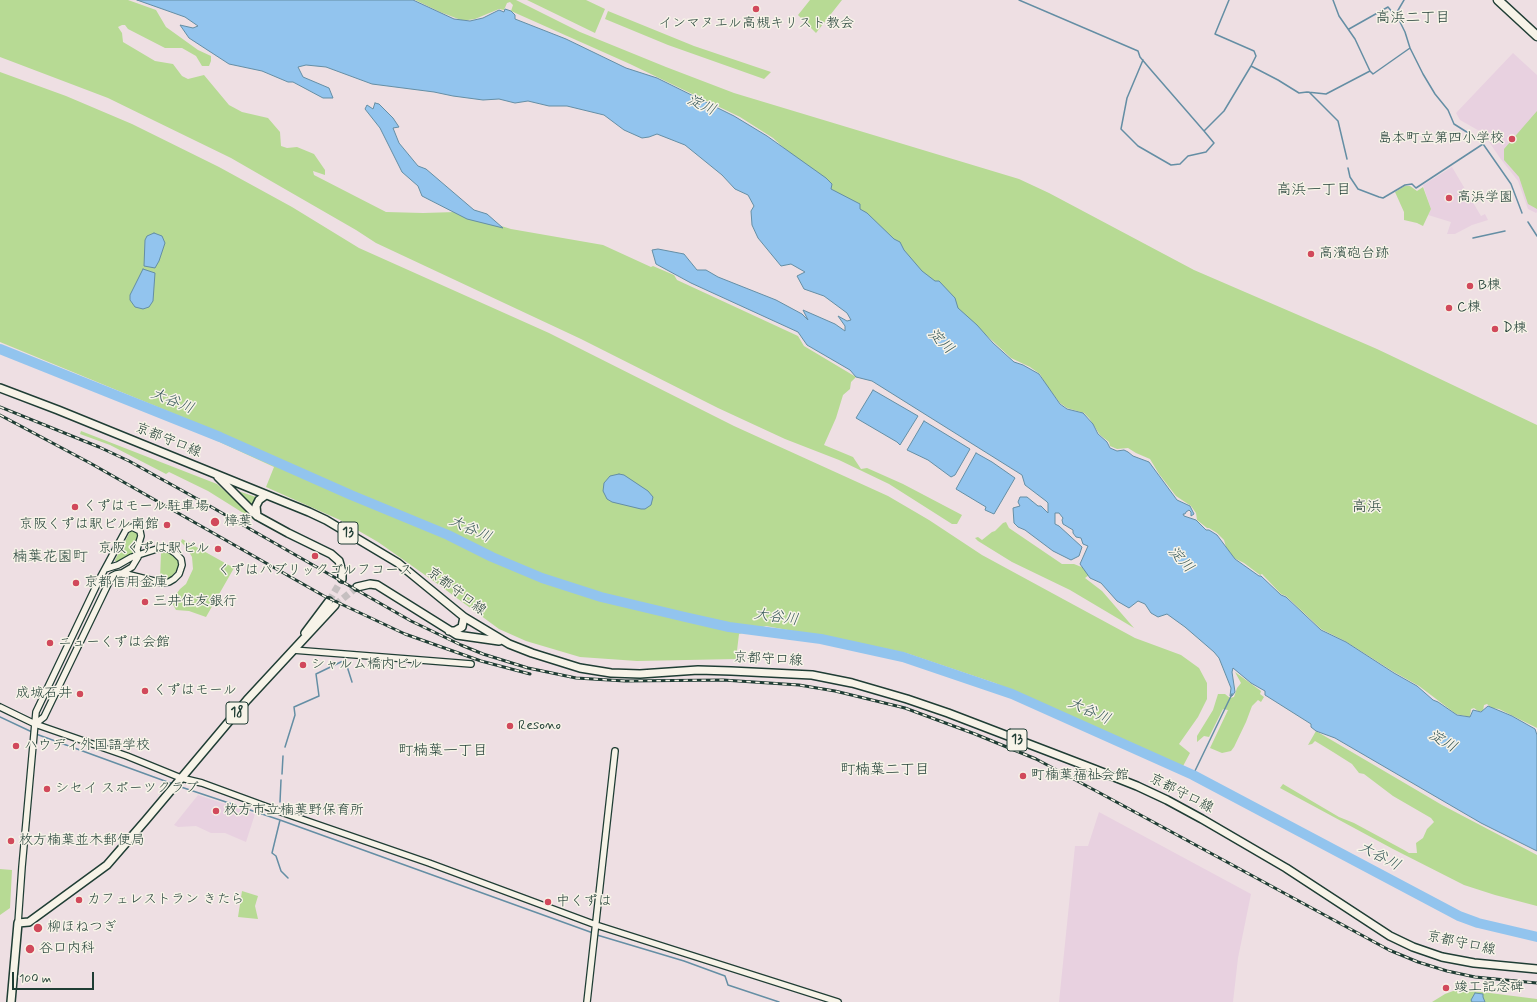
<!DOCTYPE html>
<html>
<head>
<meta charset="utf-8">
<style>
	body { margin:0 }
	#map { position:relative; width:1537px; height:1002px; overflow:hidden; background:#eedfe3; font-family:Mynerve,sans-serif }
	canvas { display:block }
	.scale { position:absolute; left:12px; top:972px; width:82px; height:18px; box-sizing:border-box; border:2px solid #1f3d34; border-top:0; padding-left:5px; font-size:12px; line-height:14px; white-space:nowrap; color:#1f3d34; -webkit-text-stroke:3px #f7f3e8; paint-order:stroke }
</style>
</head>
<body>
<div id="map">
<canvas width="1537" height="1002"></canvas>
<div class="scale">100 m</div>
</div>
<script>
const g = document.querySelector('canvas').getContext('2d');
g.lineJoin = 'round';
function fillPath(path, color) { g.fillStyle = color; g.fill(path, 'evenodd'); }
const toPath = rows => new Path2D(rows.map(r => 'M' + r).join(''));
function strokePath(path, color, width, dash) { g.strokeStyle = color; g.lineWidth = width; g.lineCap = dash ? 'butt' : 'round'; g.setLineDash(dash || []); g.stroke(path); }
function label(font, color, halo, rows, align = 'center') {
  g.font = font + ' Mynerve,"Klee One",sans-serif'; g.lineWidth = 3; g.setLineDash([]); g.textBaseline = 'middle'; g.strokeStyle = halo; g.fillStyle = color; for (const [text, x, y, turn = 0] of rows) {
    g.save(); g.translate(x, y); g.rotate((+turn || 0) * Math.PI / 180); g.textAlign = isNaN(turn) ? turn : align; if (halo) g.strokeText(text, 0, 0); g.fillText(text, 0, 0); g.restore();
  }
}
fillPath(toPath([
	[1513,53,1537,75,1537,212,1536,213,1528,209,1518,181,1500,158,1483,133,1460,120,1456,113],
	[1452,167,1481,216,1485,214,1488,220,1472,225,1455,234,1447,234,1451,222,1428,215,1431,209,1423,185],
	[198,795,255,814,246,842,225,833,211,833,196,826,178,827,174,825],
	[1099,812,1251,894,1238,958,1233,1002,1059,1002,1075,846,1088,846]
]), '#e8d1e0');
fillPath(toPath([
	[0,0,128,0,156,10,166,27,198,50,211,56,211,61,209,66,202,66,196,56,182,48,165,48,128,29,125,25,122,25,118,27,122,33,123,42,155,61,173,64,182,76,188,79,204,75,229,105,242,112,268,118,280,132,281,146,287,148,297,147,314,154,325,170,325,175,313,171,314,175,386,212,423,213,456,212,511,229,603,245,651,267,653,266,674,275,677,280,798,336,804,346,856,377,851,382,850,389,843,395,836,418,824,445,853,457,861,469,867,468,903,484,962,515,957,524,952,524,889,484,839,460,785,439,718,408,581,339,376,243,356,230,231,158,155,121,108,98,0,57],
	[415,0,516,0,580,32,666,67,734,93,1019,179,1049,193,1194,270,1377,349,1537,425,1537,728,1499,709,1492,708,1487,704,1484,705,1483,711,1478,711,1474,708,1471,709,1470,717,1456,714,1419,686,1394,672,1345,641,1321,629,1286,596,1281,594,1262,574,1260,575,1244,563,1234,558,1226,547,1224,540,1217,533,1209,528,1207,528,1197,520,1196,513,1191,506,1176,496,1159,474,1150,459,1136,453,1128,448,1117,449,1110,446,1109,442,1100,435,1089,418,1084,413,1067,408,1060,403,1046,385,1040,374,1030,367,1011,358,773,138,740,117,630,64,511,11,513,5,510,2,507,3,504,10,499,9,475,19,468,20,461,20,440,12],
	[527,0,586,0,605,9,595,33],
	[810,0,842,0,816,33,798,15],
	[608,11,694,46,771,72,764,79,668,45,605,19],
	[0,72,66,96,132,124,219,167,292,207,359,248,549,333,734,426,888,496,929,520,982,555,1063,599,1135,638,1181,655,1199,668,1207,683,1207,699,1198,717,1179,744,1190,753,1182,768,1132,743,995,683,906,653,859,643,766,626,739,634,736,659,637,661,580,657,526,641,499,629,435,582,378,542,340,520,266,487,274,467,213,439,216,431,0,342],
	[1537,111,1537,209,1528,204,1519,177,1504,160,1504,149],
	[1405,186,1410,186,1417,191,1423,187,1431,209,1423,226,1417,223,1404,220,1404,212,1395,192],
	[81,431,217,484,256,519,270,525,256,521,208,491,169,472,166,474,110,445,80,434],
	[232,489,256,497,253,508],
	[1006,522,1009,528,1062,564,1074,564,1084,568,1089,575,1085,578,1102,591,1134,628,1070,590,1012,562,978,541,975,538,978,537,982,540,992,532,995,531,1003,523],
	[133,530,138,532,139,538,135,543,134,552,118,562,116,562,115,560,130,532],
	[182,539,234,568,206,617,189,611,176,610,171,601,180,589,186,584,193,569,192,557,187,548,181,542],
	[165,552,172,554,176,557,178,562,178,567,177,570,171,577,163,580,160,579,161,553],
	[1235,672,1261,691,1260,694,1264,697,1261,702,1258,700,1252,706,1246,722,1234,747,1231,751,1222,753,1210,748,1228,710,1223,709,1209,737,1204,736,1197,742,1197,736,1213,710,1218,694,1225,694,1230,698,1234,697,1237,688,1241,683],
	[1316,731,1442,805,1537,855,1537,906,1495,895,1464,885,1393,849,1280,788,1283,784,1339,817,1354,823,1404,850,1409,853,1417,853,1416,843,1423,838,1427,829,1434,822,1431,818,1393,796,1364,774,1359,773,1352,764,1333,752,1315,741,1312,744,1308,745],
	[0,869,12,870,10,908,0,915],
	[242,891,258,896,255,906,258,919,238,917],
	[1466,990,1537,999,1537,1002,1432,1002,1445,994,1453,991]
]), '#b7da94');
const water = toPath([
	[137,0,413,0,454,19,470,21,483,18,499,10,504,12,505,9,511,11,515,15,515,19,566,39,626,68,657,78,734,116,767,136,826,178,832,184,831,189,860,204,860,209,867,213,894,239,900,242,904,250,922,271,935,281,939,281,955,298,958,308,977,325,993,343,1014,362,1023,365,1039,374,1060,404,1067,409,1083,413,1093,424,1098,434,1107,442,1110,448,1117,451,1124,450,1128,452,1133,456,1149,462,1177,500,1190,506,1194,514,1191,516,1191,512,1189,510,1186,512,1185,514,1183,514,1184,516,1196,520,1206,530,1209,530,1217,535,1235,559,1259,576,1261,576,1281,595,1286,597,1321,630,1346,642,1394,673,1417,686,1433,700,1438,702,1457,715,1470,717,1473,710,1481,712,1488,706,1512,716,1535,729,1537,735,1537,851,1481,823,1335,738,1316,731,1311,727,1311,724,1265,695,1265,691,1251,683,1233,668,1232,672,1235,692,1232,696,1230,696,1231,688,1219,658,1214,652,1185,627,1167,614,1158,617,1151,613,1145,604,1138,601,1129,608,1117,601,1101,583,1090,578,1080,564,1088,546,1083,544,1081,538,1076,537,1073,533,1073,530,1063,524,1062,520,1063,518,1059,513,1055,513,1055,524,1059,526,1082,547,1079,556,1071,560,1053,551,1025,530,1018,527,1014,523,1013,508,1020,506,1018,502,1020,497,1027,497,1038,506,1041,506,1048,513,1048,503,1046,501,1025,485,1022,475,872,381,856,377,850,370,807,345,798,332,691,283,656,264,652,250,658,249,684,254,697,270,706,270,718,277,776,300,802,314,808,320,803,310,835,324,845,331,845,326,838,316,847,321,851,320,847,313,824,296,804,289,797,276,805,272,791,264,781,266,758,238,752,225,751,211,754,206,748,195,735,189,722,175,685,145,657,134,649,137,642,138,624,130,604,115,567,106,549,106,528,101,515,103,499,99,483,100,453,96,434,92,372,84,326,67,306,65,298,67,303,77,329,88,333,98,323,98,293,82,288,82,262,71,229,64,189,38,180,25,193,28,198,26,185,17,137,0],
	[375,103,379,104,393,118,399,127,393,128,399,143,418,166,426,169,474,210,487,214,503,228,467,219,422,196,418,186,402,172,380,128,365,109,367,105,373,109,375,103],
	[154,233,162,236,165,243,159,261,155,268,144,266,145,240,147,236,154,233],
	[143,269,155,273,153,301,149,307,143,309,135,307,130,300,130,295,143,269],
	[873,390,918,416,900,445,897,442,856,418,873,390],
	[924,421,970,449,955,475,951,477,928,460,907,450,924,421],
	[976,453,992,462,1015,478,994,514,985,510,986,507,956,489,976,453],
	[619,474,624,475,648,491,653,497,651,505,645,509,641,509,612,502,607,499,603,491,604,483,610,476,619,474],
	[1475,993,1483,994,1483,997,1485,1002,1472,1002,1471,1000,1475,993]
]);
fillPath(water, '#92c4ee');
strokePath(water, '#648ea4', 1);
strokePath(toPath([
	[1019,0,1138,51,1140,57,1151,70,1204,131,1224,111,1251,66,1278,80,1299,93,1307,92,1326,94,1370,71,1373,74,1410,48,1423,74,1435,94,1448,110,1454,124,1481,141,1511,184,1522,213],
	[1229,0,1215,34,1254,51,1256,56,1251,66],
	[1333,0,1339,16,1355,39,1370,71],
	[1404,0,1397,12,1397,16,1405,32,1410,48],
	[1349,29,1388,7,1393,13,1397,14],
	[1143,60,1127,98,1121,129,1138,146,1171,165,1180,164,1188,156,1206,152,1214,143,1204,131],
	[1309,92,1338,121,1347,159],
	[1348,168,1350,177,1358,189,1379,197,1383,198,1405,185,1412,184,1416,188,1483,144],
	[1528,222,1537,236],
	[1473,238,1505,231],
	[0,717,32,732],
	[36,734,173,784],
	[285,747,295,715,294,707,319,696,316,674,345,660,352,682],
	[282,774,283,756],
	[1193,775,1232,694],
	[178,786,280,820,593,933],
	[280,802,281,780],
	[280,820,272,853,276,856,281,871,288,878],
	[597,935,684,961,725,976,728,985,779,1002]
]), '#648ea4', 1.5);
strokePath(toPath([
	[0,349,220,437,351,495,448,535,492,557,542,578,601,597,685,617,729,627,821,639,903,657,1012,694,1193,775,1459,916,1478,923,1537,937]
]), '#92c4ee', 10);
strokePath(toPath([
	[329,601,342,579],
	[335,605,357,587]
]), '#c5bfc0', 7, [7, 3.5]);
const minor = toPath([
	[293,650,471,664],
	[0,707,35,724,127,756,181,778,202,783,281,812,429,863,596,925,838,1002],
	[35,724,44,717,112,576,116,574,122,573,162,583,169,582,174,579,179,574,182,565,181,559,175,553,169,549,160,548,132,557,118,565,105,569],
	[18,923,22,867,36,712,100,578,126,530,132,527,140,531,141,536,137,549,138,557,132,567,122,573],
	[587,1002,615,751]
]);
const major = toPath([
	[0,388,58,410,309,512,326,520,398,563,464,617,509,644,532,653,580,668,611,673,640,674,698,670,731,671,812,675,852,683,907,699,948,713,1094,769,1137,786,1167,800,1202,819,1286,868,1390,936,1413,947,1442,957,1474,963,1537,969],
	[218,477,257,516,288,533,331,554,339,561,342,572,342,579],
	[257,516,256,506,259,500,266,495],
	[357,587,370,584,377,585,457,635,499,641],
	[449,631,455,631,462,627,464,617],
	[305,633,329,601],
	[11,1002,18,923,29,922,107,865,146,820,247,700,335,605]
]);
const highway = toPath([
	[1498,0,1537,36]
]);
strokePath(minor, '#1f3d34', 8);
strokePath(major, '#1f3d34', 10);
strokePath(highway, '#1f3d34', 11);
strokePath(minor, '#f7f3e8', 5.5);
strokePath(major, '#f7f3e8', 7);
strokePath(highway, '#f7f3e8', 8);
const rail = toPath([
	[0,407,99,447,129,461,201,501,411,621,461,645,483,654,528,668,576,678,625,681,723,680,799,685,835,691,905,708,975,734,1036,759,1098,792,1389,950,1418,962,1447,971,1475,977,1537,983],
	[0,415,90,463,324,596,405,634,481,661,530,674]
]);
strokePath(rail, '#1f3d34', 3);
strokePath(rail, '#f7f3e8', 1.5, [4.5]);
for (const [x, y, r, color] of [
	[756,9,4,"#d1495b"],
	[1512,139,4,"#d1495b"],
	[1449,198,4,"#d1495b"],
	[1311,254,4,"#d1495b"],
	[1470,286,4,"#d1495b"],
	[1449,308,4,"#d1495b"],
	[1495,329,4,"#d1495b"],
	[75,507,4,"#d1495b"],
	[215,522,5,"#d1495b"],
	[167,525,4,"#d1495b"],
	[218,549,4,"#d1495b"],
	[315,556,4,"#d1495b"],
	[76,583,4,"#d1495b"],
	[145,602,4,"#d1495b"],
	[50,643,4,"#d1495b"],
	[303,665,4,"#d1495b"],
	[145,691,4,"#d1495b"],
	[80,694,4,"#d1495b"],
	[510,726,4,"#d1495b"],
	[16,746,4,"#d1495b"],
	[1023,776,4,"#d1495b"],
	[47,789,4,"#d1495b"],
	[216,811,4,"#d1495b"],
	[11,841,4,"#d1495b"],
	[79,900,4,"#d1495b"],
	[548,902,4,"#d1495b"],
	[38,928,5,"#d1495b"],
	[30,949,5,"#d1495b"],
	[1446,988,4,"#d1495b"]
]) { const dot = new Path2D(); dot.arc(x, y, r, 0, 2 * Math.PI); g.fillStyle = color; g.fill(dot); strokePath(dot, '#f7f3e8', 1.5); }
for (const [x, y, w] of [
	[348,533,20],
	[237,713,22],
	[1017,740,20]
]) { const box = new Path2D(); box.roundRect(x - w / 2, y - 11, w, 22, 3); g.fillStyle = '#f7f3e8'; g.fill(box); strokePath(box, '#1f3d34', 1); }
label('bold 13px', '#1f3d34', null, [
	["13",348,533],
	["18",237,713],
	["13",1017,740]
]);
label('14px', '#1f3d34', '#f7f3e8', [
	["インマヌエル高槻キリスト教会",756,24,"center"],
	["島本町立第四小学校",1504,139,"right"],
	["高浜学園",1457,198],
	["高濱砲台跡",1319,254],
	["B棟",1478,286],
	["C棟",1457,308],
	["D棟",1503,329],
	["くずはモール駐車場",83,507],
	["樟葉",224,522],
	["京阪くずは駅ビル南館",159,525,"right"],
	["京阪くずは駅ビル",210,549,"right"],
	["くずはパブリックゴルフコース",315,571,"center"],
	["京都信用金庫",84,583],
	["三井住友銀行",153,602],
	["ニューくずは会館",58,643],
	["シャルム橋内ビル",311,665],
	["くずはモール",153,691],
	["成城石井",72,694,"right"],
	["Resono",518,726],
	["ハウディ外国語学校",24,746],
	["町楠葉福祉会館",1031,776],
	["シセイ スポーツクラブ",55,789],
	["枚方市立楠葉野保育所",224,811],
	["枚方楠葉並木郵便局",19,841],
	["カフェレストラン きたら",87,900],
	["中くずは",556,902],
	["柳ほねつぎ",47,928],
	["谷口内科",39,949],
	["竣工記念碑",1454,988]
], 'left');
label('14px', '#1f3d34', '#f7f3e8', [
	["京都守口線",168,441,22],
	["京都守口線",456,592,37],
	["京都守口線",768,660,3],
	["京都守口線",1181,794,27],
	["京都守口線",1461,944,12]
]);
label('15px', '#1f3d34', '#f7f3e8', [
	["高浜二丁目",1413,19],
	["高浜一丁目",1314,191],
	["高浜",1367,508],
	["楠葉花園町",50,558],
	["町楠葉一丁目",443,752],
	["町楠葉二丁目",885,771]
]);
label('italic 15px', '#365859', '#f7f3e8', [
	["淀川",701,106,24],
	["淀川",940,342,43],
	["大谷川",172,402,22],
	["大谷川",470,530,24],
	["淀川",1180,560,47],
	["大谷川",776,618,8],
	["大谷川",1089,712,24],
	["淀川",1442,742,30],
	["大谷川",1379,857,28]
]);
</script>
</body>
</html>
